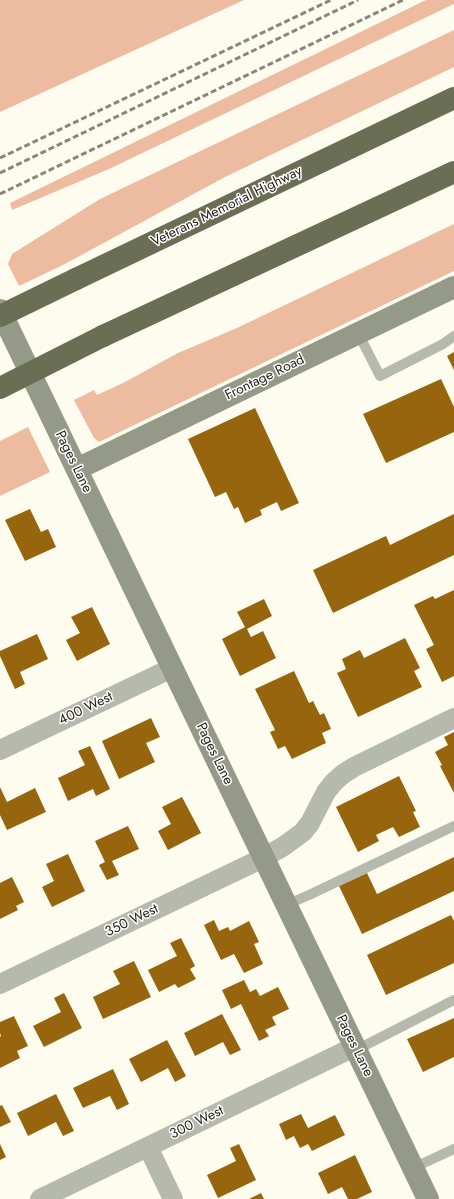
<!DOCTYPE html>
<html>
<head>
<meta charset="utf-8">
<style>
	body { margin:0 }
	canvas { display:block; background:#fefbef }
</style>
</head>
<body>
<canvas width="454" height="1199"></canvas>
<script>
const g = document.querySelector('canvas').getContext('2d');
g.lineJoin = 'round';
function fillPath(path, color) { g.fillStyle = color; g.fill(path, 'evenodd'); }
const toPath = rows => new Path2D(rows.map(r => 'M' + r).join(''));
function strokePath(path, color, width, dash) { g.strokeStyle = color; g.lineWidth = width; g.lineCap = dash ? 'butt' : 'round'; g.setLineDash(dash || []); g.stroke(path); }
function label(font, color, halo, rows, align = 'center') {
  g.font = font + ' Jost,sans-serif'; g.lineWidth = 3; g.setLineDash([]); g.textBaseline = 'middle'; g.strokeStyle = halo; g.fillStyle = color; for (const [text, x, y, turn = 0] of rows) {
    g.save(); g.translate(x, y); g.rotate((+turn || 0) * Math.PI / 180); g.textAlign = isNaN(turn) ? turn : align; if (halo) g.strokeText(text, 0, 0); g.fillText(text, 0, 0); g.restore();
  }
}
fillPath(toPath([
	[0,0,244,0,0,112],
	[426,0,454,0,454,4,109,169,12,210,10,203],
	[454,30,454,67,225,177,65,264,19,286,8,264,12,254,100,199],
	[454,224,454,271,99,442,94,438,74,400,94,390,97,395,125,382,178,353,237,328],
	[28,427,50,472,0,496,0,441]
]), '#edbca0');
fillPath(toPath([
	[454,352,454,370,447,356],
	[441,379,454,407,454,432,386,463,363,414],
	[255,408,299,503,281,511,277,502,260,510,262,515,245,523,238,507,234,509,226,492,215,497,188,439],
	[30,509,41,532,48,529,56,547,25,561,5,520],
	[454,514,454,555,333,613,313,570,386,536,390,545],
	[454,590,454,676,442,682,426,649,434,645,414,605,433,596,435,599],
	[264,599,272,616,247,629,251,637,263,631,276,658,240,676,222,639,245,627,237,612],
	[92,607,110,644,77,661,66,640,80,633,71,617],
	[37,634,48,659,20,672,25,684,15,689,0,656,0,651],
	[405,638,420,668,414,671,422,687,358,717,337,673,346,669,342,659,360,650,364,658],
	[294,671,309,703,313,701,320,715,324,713,331,729,322,733,326,743,292,759,285,746,278,749,270,732,275,730,255,689],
	[151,718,160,737,146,743,155,762,119,779,102,741],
	[454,732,454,793,440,766,442,765,435,752,448,745,444,737],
	[90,746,110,789,96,796,93,789,68,801,58,778,85,765,78,751],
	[399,776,416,811,413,812,420,827,399,837,393,827,376,835,379,841,358,852,336,807],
	[0,787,7,802,35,788,46,812,7,830,0,815],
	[182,797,201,833,168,850,158,831,171,824,162,807],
	[128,826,139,849,112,861,119,875,107,880,99,865,105,862,95,841],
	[68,854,85,891,52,907,42,887,54,881,46,864],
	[454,857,454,891,362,934,339,886,367,873,377,894],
	[12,877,24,902,16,906,18,910,0,919,0,883],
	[451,915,454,921,454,963,386,995,367,955],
	[214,920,219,931,228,927,230,931,249,921,259,942,254,944,263,964,244,973,234,954,221,960,204,925],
	[181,938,195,966,190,969,196,979,178,988,175,984,159,992,148,970,177,956,170,943],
	[134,961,151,997,103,1019,93,997,120,984,113,971],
	[244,980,250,992,256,989,260,996,278,987,289,1009,272,1017,276,1025,265,1030,269,1036,259,1041,241,1004,231,1009,222,990],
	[64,993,82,1028,44,1047,33,1026,61,1012,54,998],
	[222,1014,241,1050,230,1055,223,1042,195,1056,184,1033],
	[14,1016,28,1046,17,1051,20,1058,0,1068,0,1037,1,1036,0,1033,0,1022],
	[454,1018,454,1057,423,1072,407,1039],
	[167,1040,186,1076,175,1082,168,1068,141,1082,129,1059],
	[113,1069,129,1104,117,1110,110,1096,83,1108,73,1088],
	[56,1094,74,1131,63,1136,56,1122,28,1136,17,1113],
	[2,1105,11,1122,0,1127,0,1106],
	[301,1114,308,1128,335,1115,345,1135,312,1151,308,1144,300,1148,294,1136,286,1140,279,1124],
	[0,1144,6,1157,0,1160],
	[239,1144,256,1180,218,1198,207,1175,236,1161,230,1148],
	[355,1155,372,1192,357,1199,348,1199,342,1187,328,1194,318,1173],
	[261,1193,264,1199,249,1199]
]), '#97650d');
strokePath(toPath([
	[358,333,380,376,443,344,454,336],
	[286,905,309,895,454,826],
	[356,1050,454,1000],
	[413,1168,454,1149]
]), '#b6b9ad', 10);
strokePath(toPath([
	[0,750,172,668],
	[0,984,263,858,284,846,303,832,310,823,326,792,334,782,343,774,354,767,454,718],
	[148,1147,173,1199],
	[40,1199,354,1047]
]), '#b6b9ad', 20);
strokePath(toPath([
	[0,310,428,1199],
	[77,469,454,287]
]), '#959987', 22);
strokePath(toPath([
	[76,279,454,98],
	[103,336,454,172]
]), '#696e55', 22);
strokePath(toPath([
	[0,158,331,0],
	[0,173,358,0],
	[0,194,403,0]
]), '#89867b', 3, [6, 3]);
strokePath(toPath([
	[0,316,76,279],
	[0,388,103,336]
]), '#696e55', 22);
label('14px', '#262319', '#fff', [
	["Veterans Memorial Highway",227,207,-26],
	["Frontage Road",265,378,-26],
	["Pages Lane",73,462,64],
	["400 West",86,709,-26],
	["Pages Lane",214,754,64],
	["350 West",132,921,-26],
	["Pages Lane",354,1046,64],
	["300 West",197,1123,-26]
]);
</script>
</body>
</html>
